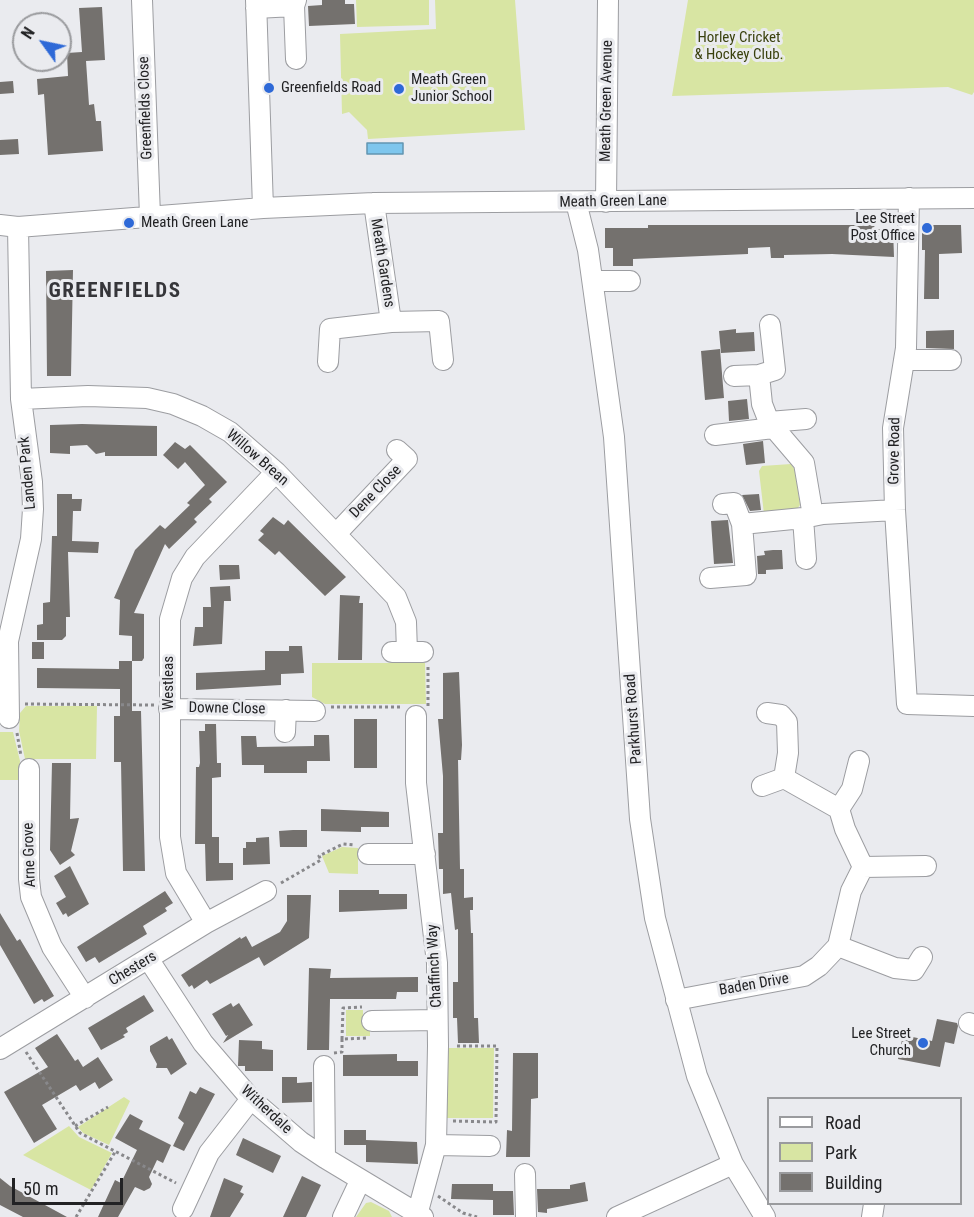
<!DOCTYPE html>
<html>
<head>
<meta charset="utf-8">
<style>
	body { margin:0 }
	#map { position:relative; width:974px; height:1217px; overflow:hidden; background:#eaebef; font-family:"Roboto Condensed",sans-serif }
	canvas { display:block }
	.legend { position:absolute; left:767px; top:1097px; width:195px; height:108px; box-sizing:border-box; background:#eaebef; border:2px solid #9a9b9e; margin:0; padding:8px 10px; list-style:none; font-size:18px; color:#222224 }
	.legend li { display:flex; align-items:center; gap:12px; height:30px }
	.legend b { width:30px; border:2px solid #9a9b9e }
	.north { position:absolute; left:12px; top:12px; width:60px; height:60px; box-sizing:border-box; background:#eaebef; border:2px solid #9a9b9e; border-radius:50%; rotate:303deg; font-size:16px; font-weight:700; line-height:24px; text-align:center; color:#222224 }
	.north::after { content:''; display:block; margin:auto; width:21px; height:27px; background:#2e69d7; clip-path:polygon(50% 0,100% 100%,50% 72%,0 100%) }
	.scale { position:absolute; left:12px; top:1178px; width:111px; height:27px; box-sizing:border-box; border:3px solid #222224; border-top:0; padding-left:8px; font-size:18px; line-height:21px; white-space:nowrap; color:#222224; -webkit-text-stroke:4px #eaebef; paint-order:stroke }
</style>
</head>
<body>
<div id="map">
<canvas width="974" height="1217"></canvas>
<ul class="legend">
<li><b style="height:8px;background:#fff"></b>Road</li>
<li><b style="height:16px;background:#d8e5a3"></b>Park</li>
<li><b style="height:16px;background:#74716e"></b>Building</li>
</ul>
<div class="north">N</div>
<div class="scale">50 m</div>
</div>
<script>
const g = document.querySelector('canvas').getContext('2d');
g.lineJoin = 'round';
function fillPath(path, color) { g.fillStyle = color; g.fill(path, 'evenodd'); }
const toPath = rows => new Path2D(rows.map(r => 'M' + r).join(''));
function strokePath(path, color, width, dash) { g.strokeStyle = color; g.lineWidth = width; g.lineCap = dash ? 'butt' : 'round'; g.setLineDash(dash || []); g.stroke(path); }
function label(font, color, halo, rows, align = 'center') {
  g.font = font + ' "Roboto Condensed",sans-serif'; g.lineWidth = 6; g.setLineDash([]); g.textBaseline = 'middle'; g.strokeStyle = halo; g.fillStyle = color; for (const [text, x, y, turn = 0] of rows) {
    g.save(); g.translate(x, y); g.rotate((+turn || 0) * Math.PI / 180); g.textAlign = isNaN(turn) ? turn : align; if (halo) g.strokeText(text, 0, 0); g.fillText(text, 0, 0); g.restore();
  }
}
fillPath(toPath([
	[356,0,429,0,429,25,357,27],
	[435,0,515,0,525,130,368,139,367,130,349,112,342,114,340,34,436,29],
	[688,0,974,0,974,92,972,95,948,87,672,96],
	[791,464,795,470,800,505,795,512,764,514,759,471,762,466],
	[312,663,425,663,426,704,325,704,312,697],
	[26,706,97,706,96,759,25,759,19,731,20,713],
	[0,732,13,732,20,761,19,780,0,780],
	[342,847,358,848,358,874,329,873,322,856],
	[346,1010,363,1010,363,1021,370,1021,370,1036,346,1036],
	[446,1048,494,1048,493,1118,446,1118],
	[124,1097,130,1101,109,1145,83,1133,78,1127],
	[69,1126,79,1137,112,1153,91,1190,23,1155],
	[371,1202,389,1211,392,1217,356,1217,366,1203]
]), '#d8e5a3');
const water = toPath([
	[367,143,403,143,403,154,367,154,367,143]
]);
fillPath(water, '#7ec6ed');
strokePath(water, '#6295b1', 1.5);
fillPath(toPath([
	[322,0,345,0,345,4,354,4,355,24,309,26,308,6,322,5],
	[102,7,105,60,86,61,89,105,94,104,96,121,101,121,103,151,48,155,44,94,38,95,37,79,68,76,67,53,82,52,79,8],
	[13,81,14,93,0,94,0,82],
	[18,139,19,154,0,155,0,140],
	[648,225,874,225,875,229,893,229,894,257,832,254,784,255,784,258,771,258,770,247,748,248,748,254,633,259,633,266,613,266,613,248,605,248,605,228,648,228],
	[922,225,961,225,962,253,939,254,939,299,924,299,925,250,922,250],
	[73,270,71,376,47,376,46,271],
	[736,329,736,333,754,332,755,351,721,353,719,331],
	[954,330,954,349,926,348,926,331],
	[720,349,724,398,705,400,701,351],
	[747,399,749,419,729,421,728,401],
	[82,424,157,426,157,456,105,456,105,452,96,454,87,445,70,446,70,454,50,453,50,425],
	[763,441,765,463,746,465,743,444],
	[175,442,185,449,190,445,227,482,209,499,212,502,194,519,197,522,169,549,165,544,134,613,144,614,144,658,142,661,132,661,132,636,119,635,120,600,114,598,135,550,160,525,165,529,190,505,187,503,205,485,185,462,178,469,163,455],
	[57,494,72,494,72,499,82,499,81,511,73,511,72,541,99,542,98,553,68,552,70,617,66,617,66,636,62,640,37,640,37,625,43,624,43,603,50,602,52,536,57,536],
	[759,494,761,510,750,511,742,495],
	[273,517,284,525,288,520,346,577,325,596,279,551,275,555,258,540,264,534,260,531],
	[728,520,733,563,714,564,711,521],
	[773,550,782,550,783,569,766,570,766,574,758,574,757,556,765,555,764,551],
	[219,565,239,565,240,579,220,580],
	[230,586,231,601,224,601,222,644,193,646,195,627,203,627,203,607,211,607,210,587],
	[340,595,360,596,359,603,363,603,362,660,338,660],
	[32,642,44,642,44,659,32,659],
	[289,646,302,646,304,673,281,674,281,685,196,690,196,673,265,670,265,651,289,651],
	[119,661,132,661,132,711,141,711,145,871,123,871,121,762,114,762,114,716,120,716,120,689,37,688,37,668,119,669],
	[459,672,462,745,461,760,458,760,460,869,464,869,464,898,473,897,473,910,470,910,471,933,473,933,474,1018,478,1018,479,1043,458,1043,457,1018,453,1018,453,982,458,982,458,929,455,930,451,893,443,894,443,869,439,869,438,833,443,833,443,776,438,719,443,719,443,673],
	[354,719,377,719,377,768,354,768],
	[205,724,216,724,217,763,221,763,221,777,212,778,212,837,219,837,219,863,233,863,233,880,206,881,205,844,195,844,196,767,199,767,200,763,199,731,205,731],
	[314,735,329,735,330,761,307,761,307,773,264,773,264,765,242,765,241,736,256,736,257,747,314,746],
	[52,763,71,763,70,819,79,818,71,851,75,855,60,865,50,850],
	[321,809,389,812,389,827,361,827,361,832,321,831],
	[293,830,307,830,307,847,280,847,279,831],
	[269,837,270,864,243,865,243,848,246,848,246,842,256,842,256,838],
	[70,866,89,904,68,917,66,913,63,915,56,903,66,897,54,876],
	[339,890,379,890,379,894,407,894,407,909,339,912],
	[165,891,173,903,165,908,167,911,143,926,147,934,99,963,95,957,86,962,77,947],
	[287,895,311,895,309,938,264,966,259,957,210,984,207,980,194,989,192,985,189,987,181,975,240,937,241,939,246,936,252,947,280,932,287,921],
	[0,913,17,941,20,939,54,996,44,1002,42,999,34,1004,0,945],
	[309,968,331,969,330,978,418,977,418,992,397,992,396,999,330,999,329,1050,307,1050],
	[144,995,154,1011,126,1028,128,1032,123,1035,125,1037,101,1050,88,1028],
	[231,1003,233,1007,239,1003,253,1025,223,1043,228,1035,226,1036,212,1014],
	[937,1019,957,1023,958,1026,954,1044,945,1042,940,1067,898,1059,903,1035,932,1041],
	[57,1034,75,1061,78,1059,83,1067,98,1057,113,1080,99,1089,95,1082,80,1091,76,1085,42,1105,57,1129,34,1143,4,1092,48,1067,35,1048],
	[167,1036,169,1040,172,1038,187,1064,171,1075,167,1068,156,1068,157,1064,150,1051,150,1046],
	[239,1040,262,1041,262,1049,273,1050,273,1071,245,1071,245,1066,238,1066],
	[513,1053,538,1053,538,1098,531,1099,530,1157,506,1157,507,1130,512,1131],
	[397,1054,397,1061,418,1061,418,1076,343,1076,343,1055],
	[282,1077,297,1077,297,1083,312,1082,312,1102,282,1103],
	[200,1087,215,1094,184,1151,173,1146,184,1123,178,1118,190,1091,196,1094],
	[130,1114,143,1121,139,1129,171,1145,163,1163,157,1160,149,1177,152,1184,150,1188,144,1191,135,1187,118,1217,98,1217,115,1180,121,1183,137,1150,115,1138],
	[344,1130,366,1130,366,1140,417,1142,418,1164,366,1162,366,1145,344,1145],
	[243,1138,281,1156,273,1173,236,1155],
	[302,1176,321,1185,306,1217,283,1217],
	[0,1178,10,1186,67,1217,23,1217,0,1205],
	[224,1178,243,1186,240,1192,244,1194,230,1217,210,1217],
	[585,1182,588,1201,547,1209,547,1213,538,1212,537,1189,570,1189,570,1185],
	[452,1184,493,1184,493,1191,513,1191,514,1215,493,1215,493,1200,451,1199]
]), '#74716e');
const minor = toPath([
	[142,0,150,216],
	[256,0,263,208],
	[294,6,296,59],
	[256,8,294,6,296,0],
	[909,198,906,348,893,428,895,510,907,704,974,706],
	[576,202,588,250,614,437,640,819,655,918,697,1076,733,1164,765,1217],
	[606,202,608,0],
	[374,203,391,322],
	[0,225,18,227,263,208,374,203,974,198],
	[593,281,630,281],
	[904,360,951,360],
	[328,362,330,329,391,322,439,321,443,360],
	[759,375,762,404,769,422,804,463,813,516],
	[734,376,759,375,775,370,770,325],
	[21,399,88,396,147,398,173,404,202,416,230,432,276,472,396,597,406,622,407,652],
	[769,422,806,419],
	[715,435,773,428],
	[803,518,806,559],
	[742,524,803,518,823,514,895,510],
	[336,534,407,459,397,450],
	[710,578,746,575,742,524,734,503,723,504],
	[392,652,423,652],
	[169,709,315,711],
	[767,713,781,715,787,722,788,753,784,778,839,809,845,829,863,867],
	[416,716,416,783,437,963,438,1046,436,1145,417,1215],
	[9,718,8,641,31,539,33,509,32,482,21,399,18,227],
	[285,732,286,710],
	[29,769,29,879,31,897,52,947,85,998],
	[762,786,784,778],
	[839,809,852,789,859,761],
	[368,854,425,854],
	[863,867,926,866],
	[206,923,176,873,170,837,170,619,182,578,195,557,276,472],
	[838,946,895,968,914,970,922,957],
	[149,960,203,1043,251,1099,301,1142,325,1158,423,1217],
	[676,1000,804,976,819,966,838,946,851,891,863,867],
	[372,1021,437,1020],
	[969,1023,974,1025],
	[0,1049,206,923,266,891],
	[324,1066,325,1158],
	[436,1145,490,1146],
	[525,1174,526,1217],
	[183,1209,209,1153,251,1099],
	[343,1217,360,1181],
	[617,1217,733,1164],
	[872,1217,874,1204]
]);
strokePath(minor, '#9c9da1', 22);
strokePath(toPath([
	[428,667,428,706],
	[25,704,154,705],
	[331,707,402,707],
	[17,733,21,756],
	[281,883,321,860,319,856,343,844,354,845],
	[342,1039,343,1008,362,1007],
	[26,1052,80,1133,176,1183],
	[334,1053,342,1052,342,1039,368,1038],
	[453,1121,496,1122,497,1046,455,1046],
	[75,1126,108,1107],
	[438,1196,463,1213,477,1217],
	[76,1217,115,1152]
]), '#88888b', 3, [3, 3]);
strokePath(minor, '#fff', 20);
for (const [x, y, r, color] of [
	[269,88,6,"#2e69d7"],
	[399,89,6,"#2e69d7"],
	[129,223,6,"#2e69d7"],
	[927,228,6,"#2e69d7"],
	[923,1043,6,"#2e69d7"]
]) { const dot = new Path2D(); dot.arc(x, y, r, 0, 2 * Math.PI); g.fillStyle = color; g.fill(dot); strokePath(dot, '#eaebef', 2); }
label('15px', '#3a410e', '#eaebef', [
	["Horley Cricket",739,38],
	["& Hockey Club.",739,55]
]);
label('15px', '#222224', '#eaebef', [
	["Meath Green",411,80],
	["Junior School",411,97],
	["Greenfields Road",281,88],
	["Lee Street",915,219,"right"],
	["Post Office",915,236,"right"],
	["Meath Green Lane",141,223],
	["Lee Street",911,1034,"right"],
	["Church",911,1051,"right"]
], 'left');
label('15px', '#222224', '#eaebef', [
	["Meath Green Avenue",607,101,-89],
	["Greenfields Close",146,108,-92],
	["Meath Green Lane",613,202,-1],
	["Meath Gardens",382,263,81],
	["Grove Road",895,451,-89],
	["Willow Brean",257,458,41],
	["Landen Park",28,473,-95],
	["Dene Close",376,492,-46],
	["Westleas",169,683,-90],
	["Downe Close",227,709,1],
	["Parkhurst Road",634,719,-94],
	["Arne Grove",30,855,-92],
	["Chaffinch Way",435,966,-93],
	["Chesters",133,969,-31],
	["Baden Drive",754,985,-10],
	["Witherdale",266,1110,43]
]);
g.letterSpacing = '1.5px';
label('bold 21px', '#36363a', '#eaebef', [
	["GREENFIELDS",115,292]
]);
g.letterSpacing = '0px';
</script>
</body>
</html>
